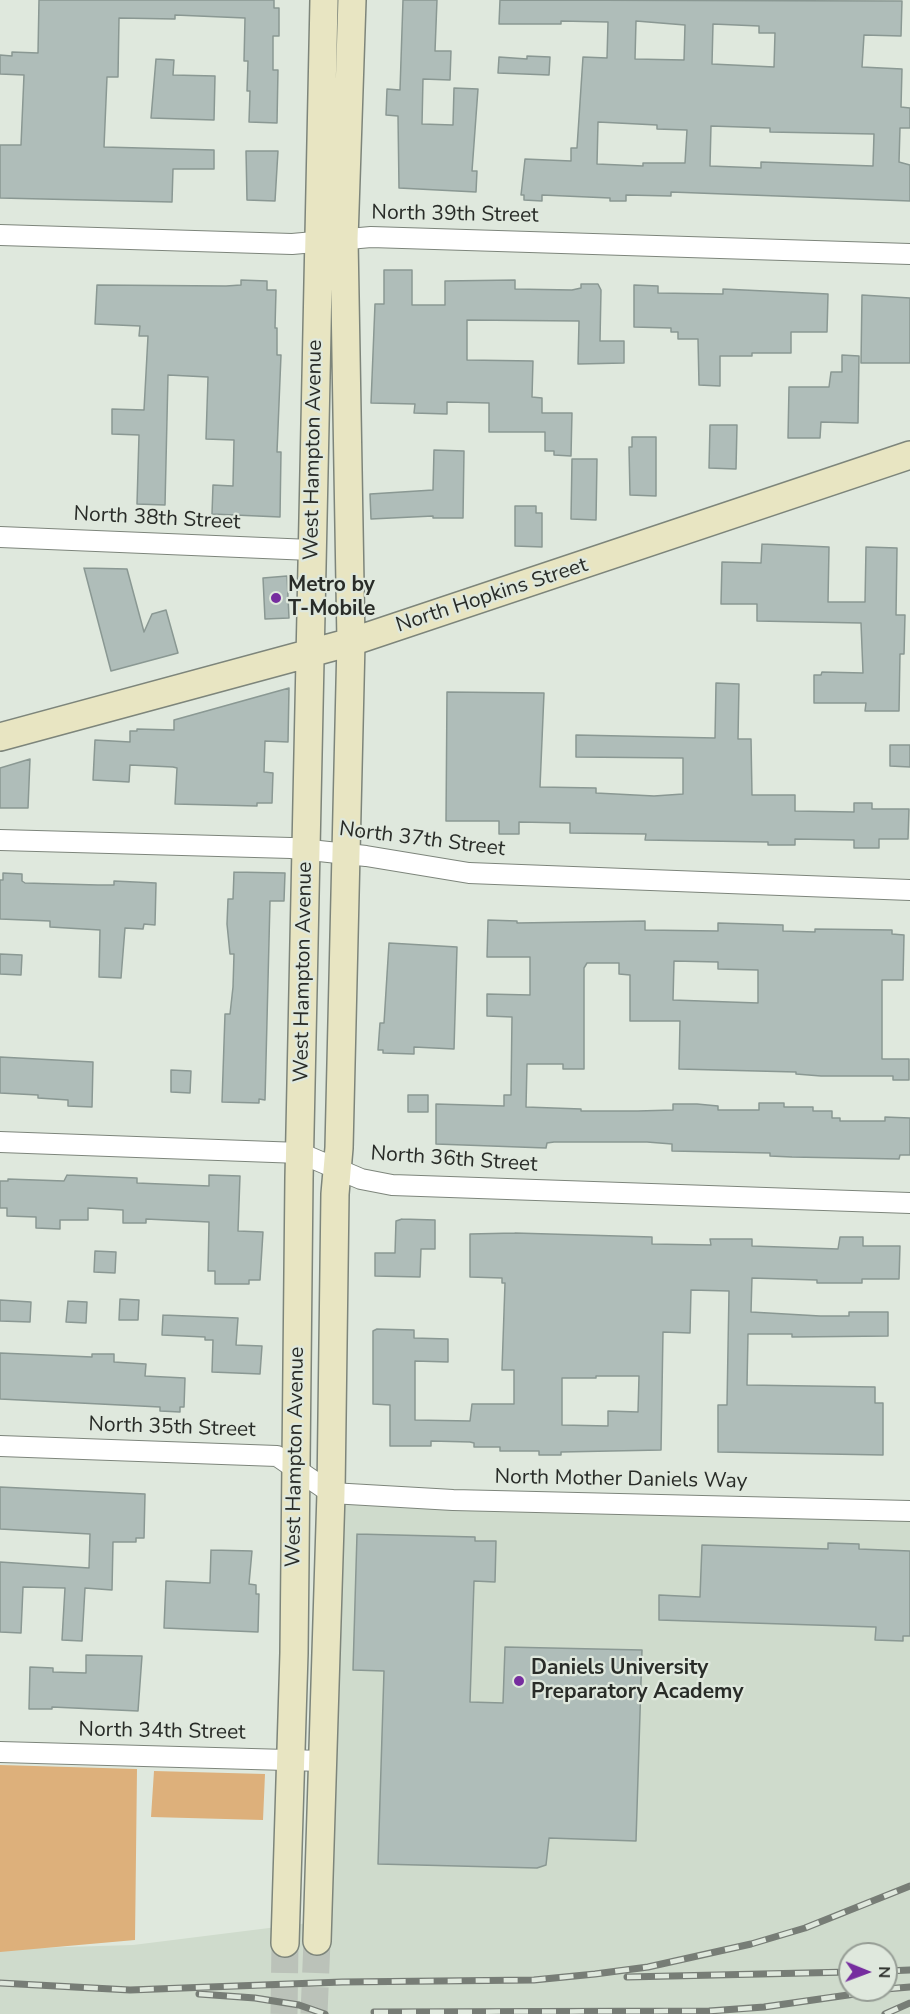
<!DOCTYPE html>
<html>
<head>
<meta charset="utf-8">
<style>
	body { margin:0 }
	#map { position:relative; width:910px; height:2014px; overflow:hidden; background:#dfe8dd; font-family:"Nunito Sans",sans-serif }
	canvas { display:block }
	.north { position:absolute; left:838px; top:1942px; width:60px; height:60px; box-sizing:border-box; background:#dfe8dd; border:2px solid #969d95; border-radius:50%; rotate:91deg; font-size:16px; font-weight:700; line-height:24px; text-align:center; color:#292c28 }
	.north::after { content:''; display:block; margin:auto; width:21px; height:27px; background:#762d9f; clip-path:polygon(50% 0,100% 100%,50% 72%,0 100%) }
</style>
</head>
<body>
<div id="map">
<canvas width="910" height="2014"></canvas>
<div class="north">N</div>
</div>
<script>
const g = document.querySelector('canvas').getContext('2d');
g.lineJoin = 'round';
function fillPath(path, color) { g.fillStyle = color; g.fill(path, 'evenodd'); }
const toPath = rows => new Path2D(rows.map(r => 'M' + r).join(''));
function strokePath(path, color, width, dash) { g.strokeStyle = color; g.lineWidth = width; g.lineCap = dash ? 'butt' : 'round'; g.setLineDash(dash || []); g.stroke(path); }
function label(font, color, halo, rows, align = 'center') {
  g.font = font + ' "Nunito Sans",sans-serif'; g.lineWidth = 4.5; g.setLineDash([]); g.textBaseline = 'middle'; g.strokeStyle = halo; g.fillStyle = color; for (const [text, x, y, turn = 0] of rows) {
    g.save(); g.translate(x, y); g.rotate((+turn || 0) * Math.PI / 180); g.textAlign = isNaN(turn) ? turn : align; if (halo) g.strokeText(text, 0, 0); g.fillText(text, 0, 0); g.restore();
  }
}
fillPath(toPath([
	[331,1493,910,1511,910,2014,0,2014,0,1949,133,1945,317,1922],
	[850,1954,886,1954,886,1990,850,1990]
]), '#cfdbcc');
fillPath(toPath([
	[0,1765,137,1769,135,1940,0,1952],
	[154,1771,265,1774,263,1820,151,1817]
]), '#ddb07b');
const building = toPath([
	[39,0,274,0,274,8,279,8,279,36,273,36,273,70,278,70,277,123,249,122,250,91,247,91,248,61,244,61,245,18,175,15,175,19,119,18,118,77,107,77,104,147,214,150,214,169,173,169,172,202,0,198,0,145,21,145,24,75,0,74,0,55,12,56,12,52,38,53,39,0],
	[403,0,437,0,435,51,451,51,450,80,423,79,422,124,453,125,454,88,478,89,472,171,477,171,476,192,399,188,398,116,386,115,387,89,400,90,403,0],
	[500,0,902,1,901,36,864,35,862,67,902,69,901,107,910,108,910,128,900,128,899,162,910,165,910,201,671,192,671,196,626,195,626,201,610,201,610,198,542,195,542,201,524,200,524,195,521,195,525,159,571,161,571,148,577,148,583,57,607,58,608,22,561,21,561,24,499,24,500,0],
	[636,21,685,25,684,60,635,59,636,21],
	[713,24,759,26,759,33,775,33,774,67,712,64,713,24],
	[598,122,657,125,657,129,687,130,685,163,643,163,643,166,597,164,598,122],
	[711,126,770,128,770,132,874,134,873,166,761,162,761,168,710,166,711,126],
	[527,56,550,57,549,75,498,73,499,57,527,59,527,56],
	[156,59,174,60,173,75,215,76,214,120,151,118,156,59],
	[246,151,278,151,275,201,247,200,246,151],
	[384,270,412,270,412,305,445,305,445,281,515,280,515,289,572,290,581,288,581,284,598,284,601,290,600,341,624,341,624,363,578,364,579,321,467,320,467,360,533,361,532,397,542,398,542,413,572,413,571,456,554,455,554,451,545,451,545,432,489,432,489,403,447,402,447,414,414,413,415,404,371,403,375,304,384,304,384,270],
	[241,280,267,281,267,290,276,290,275,328,277,328,277,355,281,355,277,452,281,452,280,517,212,514,213,485,233,486,234,440,206,439,208,377,168,375,165,505,137,504,139,435,112,434,112,409,144,410,148,336,139,336,140,326,95,324,97,285,226,286,241,285,241,280],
	[634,285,658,286,658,293,723,294,723,289,828,294,827,332,791,332,791,353,752,353,752,356,720,356,720,386,699,385,698,339,678,339,678,332,671,332,671,328,634,327,634,285],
	[862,295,910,298,910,363,861,363,862,295],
	[842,355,859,356,858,423,821,422,820,438,788,438,789,387,829,387,831,372,842,372,842,355],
	[710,425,737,425,736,469,709,468,710,425],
	[632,437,656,437,656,496,630,495,629,447,632,447,632,437],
	[434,450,464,451,463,518,433,518,433,516,371,519,370,494,433,490,434,450],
	[572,459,597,459,596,520,571,519,572,459],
	[515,506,536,506,536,513,542,513,542,547,515,546,515,506],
	[762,544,829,547,828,602,865,602,866,547,897,548,896,615,905,615,904,654,900,654,899,711,865,711,866,703,814,703,814,675,821,675,822,672,863,673,861,623,757,621,757,604,721,604,722,562,761,563,762,544],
	[84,568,127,569,144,632,152,614,166,610,178,653,111,671,84,568],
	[287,576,289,618,265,619,263,578,287,576],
	[716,683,739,684,738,739,751,739,752,795,795,795,795,811,854,812,854,803,872,803,872,809,909,809,908,839,879,839,879,848,854,848,854,840,795,839,795,845,768,845,768,842,645,840,646,834,570,833,570,823,519,822,519,834,499,834,499,821,446,821,447,692,544,693,540,787,596,788,596,793,654,796,683,794,683,758,576,757,576,735,715,738,716,683],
	[289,688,288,742,265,741,264,772,273,773,272,803,257,803,257,806,175,804,177,768,173,767,130,765,129,782,93,780,95,740,130,742,130,731,137,731,137,729,174,730,174,720,289,688],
	[890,745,910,745,910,767,890,766,890,745],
	[30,759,28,808,0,808,0,768,30,759],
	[234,872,285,873,284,901,270,901,265,1100,259,1099,259,1103,222,1102,225,1014,230,1014,233,987,234,954,230,954,227,924,228,899,233,899,234,872],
	[3,873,22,874,22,881,25,883,98,885,114,885,114,881,156,883,155,925,144,924,143,929,125,928,121,978,99,977,100,930,50,927,50,921,0,919,0,880,3,880,3,873],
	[488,920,517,921,517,923,645,921,645,930,718,931,718,923,783,925,783,931,815,932,815,929,892,930,892,934,904,935,903,980,882,980,882,1059,909,1059,909,1080,893,1080,893,1076,821,1076,796,1074,796,1072,679,1069,680,1021,630,1021,630,975,619,974,619,963,587,963,584,968,584,1069,563,1069,563,1064,527,1064,526,1107,581,1109,581,1111,638,1111,673,1110,673,1104,697,1104,718,1106,718,1110,759,1110,759,1103,784,1103,784,1107,813,1107,813,1111,832,1111,832,1118,840,1118,840,1121,885,1121,885,1117,910,1118,910,1155,900,1155,899,1159,792,1157,770,1156,770,1153,672,1151,672,1144,647,1142,554,1142,547,1143,546,1148,436,1144,436,1104,504,1106,504,1095,511,1095,512,1017,487,1016,487,994,530,995,530,957,487,957,488,920],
	[674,961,718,962,718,969,758,970,758,1003,673,1000,674,961],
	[389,943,457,947,454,1049,414,1047,414,1054,383,1053,383,1050,378,1050,380,1023,384,1023,389,943],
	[0,954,22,955,21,975,0,974,0,954],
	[0,1057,93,1062,92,1107,68,1106,68,1100,38,1098,38,1095,0,1093,0,1057],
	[171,1070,191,1071,190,1093,171,1092,171,1070],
	[408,1095,428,1095,428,1112,408,1112,408,1095],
	[67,1175,137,1178,137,1183,209,1186,209,1175,240,1176,238,1231,263,1232,260,1280,249,1280,249,1284,215,1284,215,1271,208,1271,209,1222,146,1219,146,1223,123,1223,123,1210,88,1208,88,1220,60,1220,60,1229,36,1228,36,1217,7,1216,7,1208,0,1208,0,1181,8,1181,8,1179,64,1181,67,1175],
	[402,1219,435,1220,435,1249,421,1249,420,1277,375,1276,375,1253,395,1253,396,1221,402,1219],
	[515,1233,652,1237,652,1244,711,1245,710,1239,752,1239,752,1246,838,1249,840,1237,863,1237,863,1246,900,1246,899,1279,862,1279,862,1283,817,1283,817,1280,752,1278,751,1312,820,1316,849,1316,849,1312,888,1312,888,1336,792,1337,792,1334,748,1334,747,1385,875,1387,875,1403,883,1403,883,1455,718,1452,718,1405,727,1405,729,1291,691,1290,690,1333,663,1332,661,1450,561,1452,561,1455,539,1455,539,1451,500,1451,500,1447,474,1447,474,1443,470,1442,431,1441,431,1446,390,1446,390,1405,373,1404,373,1331,377,1329,414,1330,414,1338,448,1339,448,1362,415,1361,415,1420,470,1421,472,1404,514,1404,514,1370,502,1370,505,1283,502,1283,502,1278,470,1277,470,1234,515,1233],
	[596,1376,639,1376,638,1412,608,1411,608,1426,562,1425,562,1378,596,1378,596,1376],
	[95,1251,116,1252,115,1273,94,1272,95,1251],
	[120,1299,139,1300,138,1320,119,1320,120,1299],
	[0,1300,31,1302,30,1322,0,1321,0,1300],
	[68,1301,87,1302,86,1323,66,1322,68,1301],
	[163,1315,238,1318,236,1345,262,1346,260,1374,212,1372,213,1340,205,1340,205,1337,162,1335,163,1315],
	[0,1353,92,1357,92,1354,114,1354,114,1362,146,1364,145,1376,185,1378,184,1407,180,1407,180,1412,160,1411,160,1407,0,1399,0,1353],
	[0,1487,145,1494,144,1538,136,1538,136,1542,113,1542,112,1590,85,1588,82,1641,62,1640,65,1588,23,1587,21,1633,0,1632,0,1562,89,1568,90,1534,0,1529,0,1487],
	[357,1534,475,1537,475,1541,496,1541,495,1582,474,1581,470,1702,503,1703,505,1647,642,1650,636,1841,549,1838,546,1865,537,1868,378,1864,384,1671,353,1670,357,1534],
	[828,1543,859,1544,859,1549,910,1551,910,1636,903,1636,903,1641,875,1640,876,1627,659,1620,659,1595,700,1597,702,1545,828,1549,828,1543],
	[211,1550,252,1551,249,1584,256,1585,256,1594,259,1594,258,1632,164,1628,166,1581,210,1583,211,1550],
	[86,1655,142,1656,138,1711,52,1707,52,1709,29,1709,30,1667,53,1668,53,1672,86,1673,86,1655]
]);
fillPath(building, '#afbdb9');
strokePath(building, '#8a9893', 1.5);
strokePath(toPath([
	[284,2014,285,1943],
	[314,2014,317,1941]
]), '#bbc2b9', 27, [27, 14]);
const street = toPath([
	[0,235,292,244,371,237,910,254],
	[0,537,311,550],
	[0,840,291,848,366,856,469,873,910,890],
	[0,1142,300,1153,361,1179,392,1185,910,1203],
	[0,1446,277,1456,331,1493,453,1500,910,1511],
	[0,1752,323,1761]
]);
const secondary = toPath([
	[0,737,351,642,910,455],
	[317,1941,331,1493,335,1194,339,1148,351,642,344,239,352,0],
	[285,1943,294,1653,299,1178,324,0]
]);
strokePath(street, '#7d857b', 22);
strokePath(secondary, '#7d857b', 30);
strokePath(street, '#fff', 20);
strokePath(secondary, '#e8e5c2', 27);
const rail = toPath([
	[886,1971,910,1970],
	[627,1977,850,1972],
	[0,1983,130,1990,342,1982,534,1980,595,1974,648,1967,751,1944,805,1928,910,1886],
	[886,1989,910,1987],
	[199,1994,255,1998,299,2005,325,2014],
	[374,2012,709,2011,764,2007,883,1990],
	[885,2014,910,2003]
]);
strokePath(rail, '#777d76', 7);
strokePath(rail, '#dfe8dd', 4.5, [14]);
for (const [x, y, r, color] of [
	[276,598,6,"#762d9f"],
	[519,1681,6,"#762d9f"]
]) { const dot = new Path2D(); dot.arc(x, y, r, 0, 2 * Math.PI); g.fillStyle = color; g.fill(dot); strokePath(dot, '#dfe8dd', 2); }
label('21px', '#292c28', '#dfe8dd', [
	["North 39th Street",455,215,1],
	["West Hampton Avenue",314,450,-89],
	["North 38th Street",157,519,3],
	["North Hopkins Street",492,596,-18],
	["North 37th Street",422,840,7],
	["West Hampton Avenue",304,972,-89],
	["North 36th Street",454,1160,4],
	["North 35th Street",172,1428,2],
	["West Hampton Avenue",296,1457,-89],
	["North Mother Daniels Way",621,1480,1],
	["North 34th Street",162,1732,1]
]);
label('bold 21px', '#292c28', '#dfe8dd', [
	["Metro by",288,586],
	["T-Mobile",288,610],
	["Daniels University",531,1669],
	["Preparatory Academy",531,1693]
], 'left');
</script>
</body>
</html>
